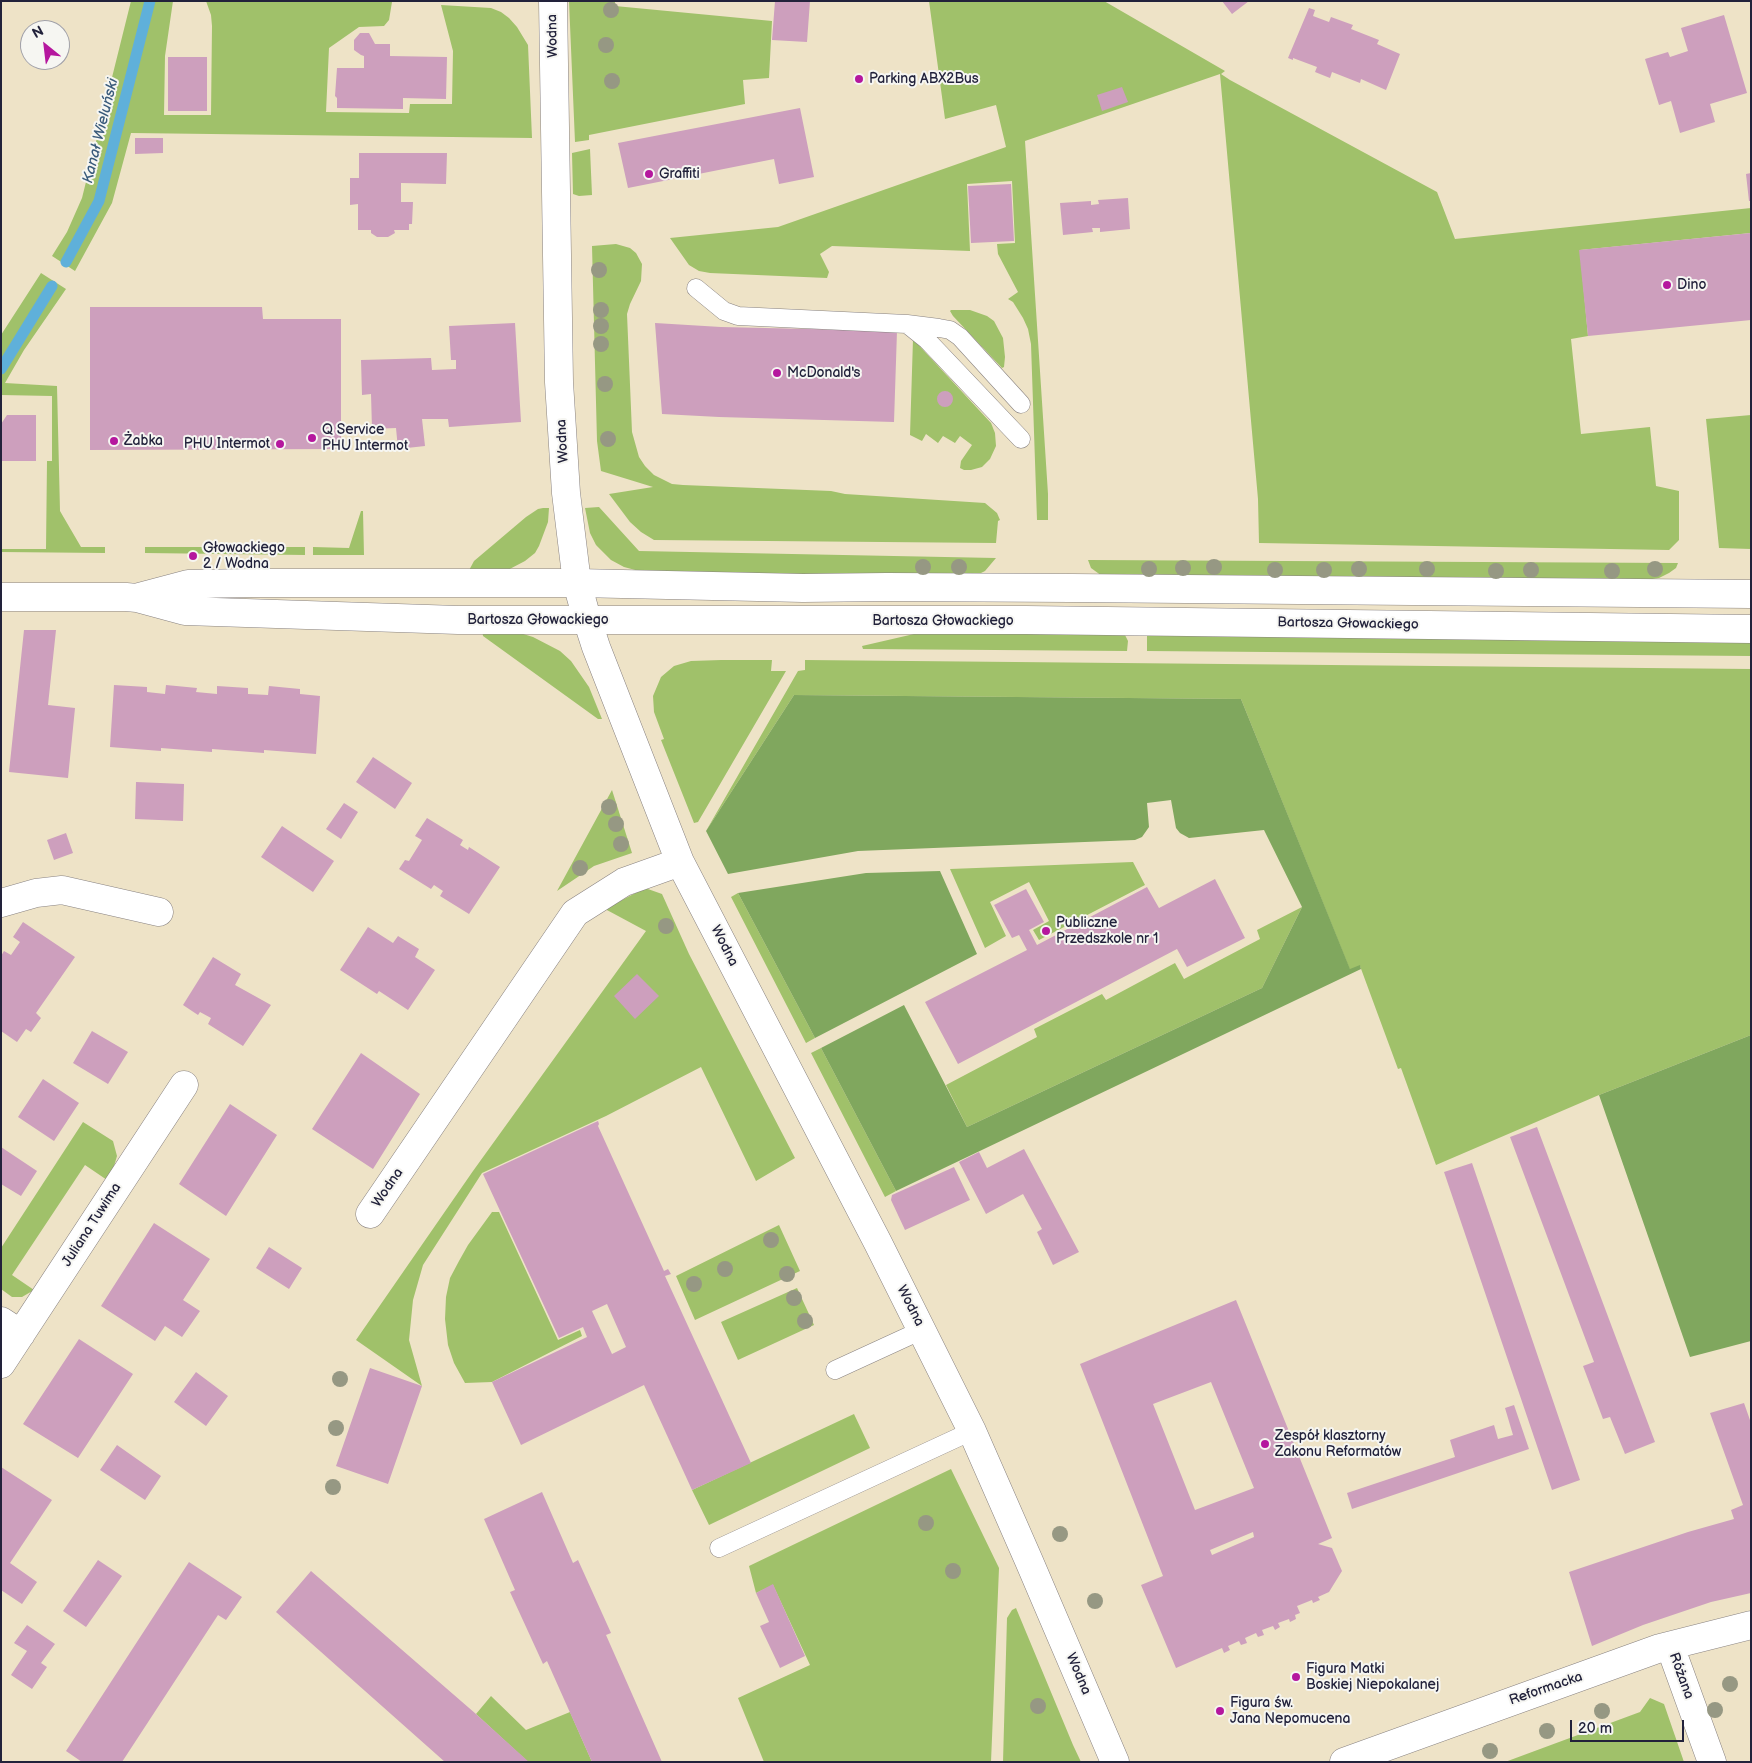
<!DOCTYPE html>
<html>
<head>
<meta charset="utf-8">
<style>
	body { margin:0 }
	#map { position:relative; width:1752px; height:1763px; overflow:hidden; background:#eee3c7; font-family:"Balsamiq Sans",sans-serif }
	canvas { display:block }
	.frame { position:absolute; inset:0; border:2px solid #22223b; pointer-events:none }
	.north { position:absolute; left:20px; top:20px; width:50px; height:50px; box-sizing:border-box; background:#f6f6f2; border:1px solid #a1a1a9; border-radius:50%; rotate:331deg; font-size:14px; font-weight:700; line-height:20px; text-align:center; color:#22223b }
	.north::after { content:''; display:block; margin:auto; width:18px; height:22px; background:#b5179e; clip-path:polygon(50% 0,100% 100%,50% 72%,0 100%) }
	.scale { position:absolute; left:1570px; top:1720px; width:114px; height:22px; box-sizing:border-box; border:2px solid #22223b; border-top:0; padding-left:6px; font-size:15px; line-height:18px; white-space:nowrap; color:#22223b; -webkit-text-stroke:4px #f6f6f2; paint-order:stroke }
</style>
</head>
<body>
<div id="map">
<canvas width="1752" height="1763"></canvas>
<div class="frame"></div>
<div class="north">N</div>
<div class="scale">20 m</div>
</div>
<script>
const g = document.querySelector('canvas').getContext('2d');
g.lineJoin = 'round';
function fillPath(path, color) { g.fillStyle = color; g.fill(path, 'evenodd'); }
const toPath = rows => new Path2D(rows.map(r => 'M' + r).join(''));
function strokePath(path, color, width, dash) { g.strokeStyle = color; g.lineWidth = width; g.lineCap = dash ? 'butt' : 'round'; g.setLineDash(dash || []); g.stroke(path); }
function label(font, color, halo, rows, align = 'center') {
  g.font = font + ' "Balsamiq Sans",sans-serif'; g.lineWidth = 4; g.setLineDash([]); g.textBaseline = 'middle'; g.strokeStyle = halo; g.fillStyle = color; for (const [text, x, y, turn = 0] of rows) {
    g.save(); g.translate(x, y); g.rotate((+turn || 0) * Math.PI / 180); g.textAlign = isNaN(turn) ? turn : align; if (halo) g.strokeText(text, 0, 0); g.fillText(text, 0, 0); g.restore();
  }
}
fillPath(toPath([
	[131,1,173,1,165,56,164,115,211,115,212,26,211,15,206,1,392,2,389,20,384,26,359,27,329,48,326,112,409,113,410,104,452,104,453,51,441,5,491,8,501,12,509,18,517,27,528,45,532,138,131,133,112,203,75,271,52,256,67,232,82,198],
	[569,1,615,1,615,6,772,21,769,78,743,80,745,104,589,135,589,140,575,142],
	[929,1,1104,1,1225,71,1221,74,1230,80,1437,192,1455,239,1751,208,1751,233,1580,250,1588,336,1571,339,1581,434,1650,427,1656,486,1679,491,1679,540,1669,550,1259,543,1258,499,1220,74,1025,141,1048,494,1048,520,1037,520,1031,344,1028,329,1023,318,1013,302,1008,299,1018,292,998,254,997,244,1015,243,1012,181,967,184,970,251,832,246,820,254,829,272,827,278,710,273,699,271,689,265,670,238,778,227,1006,147,996,105,945,119],
	[590,149,592,195,579,196,573,194,572,153],
	[616,244,630,248,636,253,642,264,641,281,630,304,627,314,632,432,639,457,645,466,654,475,672,484,683,485,831,491,845,494,985,503,997,513,1000,520,998,521,996,543,654,540,641,532,630,522,609,494,653,487,601,471,597,441,592,246],
	[41,273,66,289,24,350,5,383,57,386,60,511,81,547,105,547,105,553,1,552,1,549,46,549,47,461,52,461,52,396,1,395,1,335],
	[951,310,970,310,987,316,994,321,1003,338,1005,357,1004,367,1002,368,953,316,950,311],
	[913,339,991,423,995,433,996,446,990,459,982,467,971,470,964,470,960,468,961,461,972,445,960,436,955,443,943,436,938,443,926,434,922,441,910,435],
	[1751,415,1751,549,1719,548,1706,419],
	[599,507,639,551,996,558,985,571,975,576,654,573,639,571,624,567,611,560,596,545,590,533,585,508],
	[543,508,549,508,548,522,539,546,535,553,525,561,504,572,466,576,474,561,526,517,538,509],
	[361,511,363,511,364,555,313,555,313,547,349,548],
	[145,547,305,547,305,555,145,553],
	[1088,560,1678,563,1676,568,1669,573,1659,578,1646,580,1102,576,1091,568],
	[482,630,520,633,533,637,560,651,571,661,589,687,602,719,598,719,483,636],
	[1124,633,1128,641,1127,651,863,649,862,646,914,634],
	[1147,634,1751,641,1751,656,1147,651],
	[721,660,772,660,771,671,786,671,698,822,694,823,661,740,664,739,654,712,653,696,661,677,674,666,691,661],
	[805,660,1751,669,1751,1035,1599,1095,1436,1165,1401,1068,1398,1069,1360,966,1350,970,1241,699,794,695,706,831,798,671,805,670],
	[612,790,632,853,594,866,557,891],
	[1133,862,1145,885,1039,940,1033,930,1049,921,1029,882,990,902,1006,936,985,948,950,869],
	[645,888,662,894,689,954,795,1158,756,1181,701,1067,606,1116,482,1173,423,1265,413,1300,409,1340,422,1386,356,1340,473,1171,646,931,605,909],
	[738,893,815,1038,806,1043,731,897],
	[1302,907,1262,988,967,1127,946,1085,1037,1037,1034,1029,1102,994,1106,1000,1175,963,1184,979,1260,939,1257,930],
	[821,1048,896,1191,885,1197,811,1053],
	[83,1122,113,1141,117,1156,112,1173,107,1180,85,1165,12,1275,34,1290,22,1297,12,1297,1,1289,1,1248],
	[492,1212,499,1212,558,1340,580,1330,582,1336,492,1382,465,1383,454,1363,448,1345,445,1319,446,1297,450,1278,459,1261,468,1245],
	[779,1225,800,1271,695,1320,676,1276],
	[797,1288,814,1325,738,1360,721,1322],
	[854,1414,870,1448,709,1525,692,1490],
	[951,1469,999,1568,991,1762,764,1762,738,1698,810,1665,773,1585,756,1593,749,1566],
	[1016,1608,1073,1745,1081,1762,1003,1762,1007,1618,1012,1610],
	[491,1696,526,1730,570,1712,592,1762,528,1762,476,1714],
	[1650,1698,1664,1704,1684,1762,1505,1762,1640,1712]
]), '#a0c16a');
fillPath(toPath([
	[794,695,1241,699,1350,969,1360,965,1361,969,896,1191,821,1048,904,1005,967,1127,1262,988,1302,907,1264,830,1189,838,1180,833,1176,828,1171,800,1147,803,1149,827,1142,837,1135,840,858,851,728,874,706,831],
	[940,871,977,954,815,1038,738,893,866,873],
	[1751,1035,1751,1341,1690,1357,1599,1095]
]), '#80a75e');
strokePath(toPath([
	[66,262,99,201,150,1],
	[1,369,52,286]
]), '#5fb0da', 11);
fillPath(toPath([
	[775,1,810,1,807,42,772,40],
	[1222,1,1249,1,1232,14],
	[1309,8,1315,10,1313,16,1329,22,1331,17,1353,25,1351,29,1379,40,1377,44,1400,54,1386,90,1361,79,1360,83,1332,72,1330,78,1315,72,1317,67,1293,58,1293,60,1288,58],
	[1724,15,1747,93,1710,104,1715,122,1680,133,1671,101,1659,105,1645,59,1668,52,1670,57,1688,51,1681,28],
	[360,33,369,33,375,44,390,44,390,56,447,57,446,99,403,98,403,109,337,108,337,98,335,96,337,68,364,68,364,56,361,55,354,50,354,40],
	[168,57,207,57,207,111,168,111],
	[1122,87,1128,102,1102,111,1097,95],
	[800,108,814,177,779,184,774,159,628,188,618,143],
	[135,138,163,138,163,153,135,154],
	[359,153,447,153,446,184,401,183,401,202,413,202,412,224,409,224,409,230,394,230,395,233,388,237,377,237,371,233,371,230,358,230,358,204,350,205,350,178,359,178],
	[1751,173,1751,201,1749,201,1746,174],
	[1011,184,1014,241,971,243,968,186],
	[1128,198,1130,229,1100,232,1100,228,1092,228,1093,232,1063,235,1060,203,1091,201,1091,205,1099,204,1098,200],
	[1751,233,1751,320,1588,336,1579,250],
	[90,307,262,307,263,319,341,319,341,449,90,450],
	[515,323,521,422,449,427,448,419,422,419,425,446,398,449,396,428,372,429,371,394,362,395,361,360,431,358,432,370,456,369,456,360,451,360,449,326],
	[655,323,721,327,897,331,894,422,719,417,662,414],
	'937 399a8 8 0 1 1 16 0a8 8 0 1 1-16 0Z',
	[7,415,36,415,36,461,1,461,1,424],
	[24,630,56,630,48,705,75,708,68,778,9,772],
	[114,685,147,687,147,692,165,694,166,685,197,688,196,692,217,694,217,686,248,688,248,694,268,695,269,686,300,689,300,694,320,696,316,754,264,750,264,753,212,749,212,752,161,748,161,751,110,747],
	[373,757,412,783,395,809,356,782],
	[136,782,184,784,183,821,135,819],
	[344,803,358,812,341,839,326,829],
	[427,818,463,840,460,845,468,850,469,847,500,867,469,914,440,896,443,891,434,885,431,889,399,869,405,860,409,861,422,840,415,836],
	[282,826,334,861,313,892,261,857],
	[66,833,73,853,54,860,47,840],
	[1215,879,1245,938,1187,967,1177,949,958,1064,925,1002,1027,950,1019,935,1012,938,994,905,1026,889,1044,922,1029,930,1037,945,1147,887,1159,908],
	[23,922,75,957,36,1013,41,1018,31,1032,26,1029,17,1042,1,1031,1,956,4,951,11,955,20,942,13,937],
	[368,927,393,943,398,936,419,949,415,957,435,970,408,1010,379,991,377,994,340,970],
	[213,957,241,974,235,985,271,1005,243,1046,208,1024,211,1018,200,1012,198,1015,183,1005],
	[637,974,659,996,635,1019,614,996],
	[92,1031,128,1052,108,1084,73,1063],
	[361,1053,420,1094,373,1169,312,1129],
	[43,1079,79,1103,54,1141,18,1117],
	[230,1104,277,1135,226,1216,179,1184],
	[598,1121,599,1124,598,1126,664,1271,668,1269,671,1274,665,1276,751,1463,692,1490,644,1385,521,1445,492,1382,587,1337,583,1327,559,1338,483,1174],
	[607,1304,626,1347,612,1354,592,1311],
	[1537,1127,1655,1442,1625,1454,1610,1417,1603,1419,1583,1366,1594,1362,1510,1137],
	[1,1147,37,1171,21,1196,1,1184],
	[1024,1149,1079,1252,1053,1265,1037,1232,1042,1229,1023,1194,986,1214,959,1162,979,1152,987,1168],
	[1472,1163,1580,1480,1552,1490,1444,1172],
	[954,1167,970,1200,905,1230,891,1200,892,1195],
	[154,1223,210,1259,183,1300,200,1311,182,1337,165,1326,155,1341,101,1306],
	[269,1247,302,1268,289,1289,256,1268],
	[1236,1300,1332,1538,1318,1544,1332,1548,1342,1571,1329,1592,1318,1597,1320,1600,1313,1603,1312,1600,1297,1606,1300,1613,1295,1615,1296,1619,1290,1622,1289,1619,1278,1623,1280,1627,1275,1630,1273,1626,1262,1630,1264,1635,1258,1637,1256,1633,1245,1638,1247,1643,1241,1645,1239,1641,1228,1646,1230,1650,1224,1653,1222,1648,1176,1668,1141,1585,1163,1576,1080,1364],
	[1211,1382,1254,1488,1195,1510,1153,1404],
	[1253,1532,1254,1537,1212,1555,1210,1550],
	[79,1339,133,1374,78,1458,23,1424],
	[370,1368,422,1386,388,1484,336,1466],
	[196,1372,228,1396,206,1426,174,1402],
	[1744,1403,1751,1423,1751,1593,1711,1602,1643,1625,1592,1646,1569,1572,1688,1532,1734,1519,1731,1510,1743,1505,1710,1413],
	[1514,1405,1529,1449,1352,1509,1347,1493,1455,1457,1450,1440,1494,1425,1498,1439,1513,1435,1505,1408],
	[117,1445,161,1476,145,1500,100,1470],
	[1,1467,52,1500,10,1563,37,1582,22,1604,1,1590],
	[542,1492,573,1563,578,1560,611,1633,606,1635,662,1762,592,1762,547,1661,543,1664,510,1592,515,1590,484,1519],
	[98,1560,122,1576,86,1627,63,1611],
	[189,1562,242,1597,226,1620,218,1615,122,1762,82,1762,66,1751],
	[311,1571,476,1714,529,1762,445,1762,276,1612],
	[773,1584,805,1656,780,1668,760,1626,769,1622,756,1593],
	[27,1625,55,1644,41,1663,47,1667,32,1689,11,1675,27,1651,14,1643]
]), '#cd9fbd');
const service = toPath([
	[696,288,724,311,738,316,907,324,927,340,1021,439],
	[907,324,939,328,950,330,960,337,1021,404],
	[835,1370,922,1330],
	[719,1548,972,1431]
]);
const minor = toPath([
	[553,1,559,382,566,493,577,583,587,619,596,647,680,862,878,1243,972,1431,1029,1561,1115,1762],
	[1,903,36,893,62,890,159,912],
	[370,1214,575,913,624,882,680,862],
	[1,1321,21,1334],
	[1,1364,184,1085],
	[1670,1646,1712,1762],
	[1344,1762,1660,1648,1751,1625]
]);
const tertiary = toPath([
	[1,597,126,597,137,598,185,611,458,620,1026,620,1751,629],
	[139,597,188,584,253,583,577,583,803,588,887,587,1072,588,1751,594]
]);
strokePath(service, '#888281', 19);
strokePath(minor, '#888281', 29);
strokePath(tertiary, '#888281', 29);
strokePath(service, '#fff', 18);
strokePath(minor, '#fff', 28);
strokePath(tertiary, '#fff', 28);
g.fillStyle = '#969883';
for (const [x, y] of [
	[611,10],
	[606,45],
	[612,81],
	[599,270],
	[601,310],
	[601,326],
	[601,344],
	[605,384],
	[608,439],
	[923,567],
	[959,567],
	[1214,567],
	[1183,568],
	[1149,569],
	[1359,569],
	[1427,569],
	[1655,569],
	[1275,570],
	[1324,570],
	[1531,570],
	[1496,571],
	[1612,571],
	[609,807],
	[616,824],
	[621,844],
	[580,868],
	[666,926],
	[771,1240],
	[725,1269],
	[787,1274],
	[694,1284],
	[794,1298],
	[805,1321],
	[340,1379],
	[336,1428],
	[333,1487],
	[926,1523],
	[1060,1534],
	[953,1571],
	[1095,1601],
	[1730,1684],
	[1038,1706],
	[1715,1710],
	[1602,1711],
	[1547,1731],
	[1490,1751]
]) { g.beginPath(); g.arc(x, y, 8, 0, 2 * Math.PI); g.fill(); }
for (const [x, y, r, color] of [
	[859,79,5,"#b5179e"],
	[649,174,5,"#b5179e"],
	[1667,285,5,"#b5179e"],
	[777,373,5,"#b5179e"],
	[312,438,5,"#b5179e"],
	[114,441,5,"#b5179e"],
	[280,444,5,"#b5179e"],
	[193,556,5,"#b5179e"],
	[1046,931,5,"#b5179e"],
	[1265,1444,5,"#b5179e"],
	[1296,1677,5,"#b5179e"],
	[1220,1711,5,"#b5179e"]
]) { const dot = new Path2D(); dot.arc(x, y, r, 0, 2 * Math.PI); g.fillStyle = color; g.fill(dot); strokePath(dot, '#f6f6f2', 2); }
label('14px', '#22223b', '#f6f6f2', [
	["Wodna",553,36,-91],
	["Wodna",563,441,-93],
	["Bartosza Głowackiego",538,620],
	["Bartosza Głowackiego",943,621],
	["Bartosza Głowackiego",1348,624,1],
	["Wodna",724,946,63],
	["Wodna",388,1188,-56],
	["Juliana Tuwima",92,1225,-57],
	["Wodna",910,1306,63],
	["Wodna",1078,1674,67],
	["Różana",1681,1676,70],
	["Reformacka",1546,1689,-19]
]);
label('14px', '#22223b', '#f6f6f2', [
	["Parking ABX2Bus",869,79],
	["Graffiti",659,174],
	["Dino",1677,285],
	["McDonald's",787,373],
	["Q Service",322,430],
	["PHU Intermot",322,446],
	["Żabka",124,441],
	["PHU Intermot",270,444,"right"],
	["Głowackiego",203,548],
	["2 / Wodna",203,564],
	["Publiczne",1056,923],
	["Przedszkole nr 1",1056,939],
	["Zespół klasztorny",1275,1436],
	["Zakonu Reformatów",1275,1452],
	["Figura Matki",1306,1669],
	["Boskiej Niepokalanej",1306,1685],
	["Figura św.",1230,1703],
	["Jana Nepomucena",1230,1719]
], 'left');
label('italic 15px', '#3a5b7b', '#f6f6f2', [
	["Kanał Wieluński",101,131,-76]
]);
</script>
</body>
</html>
